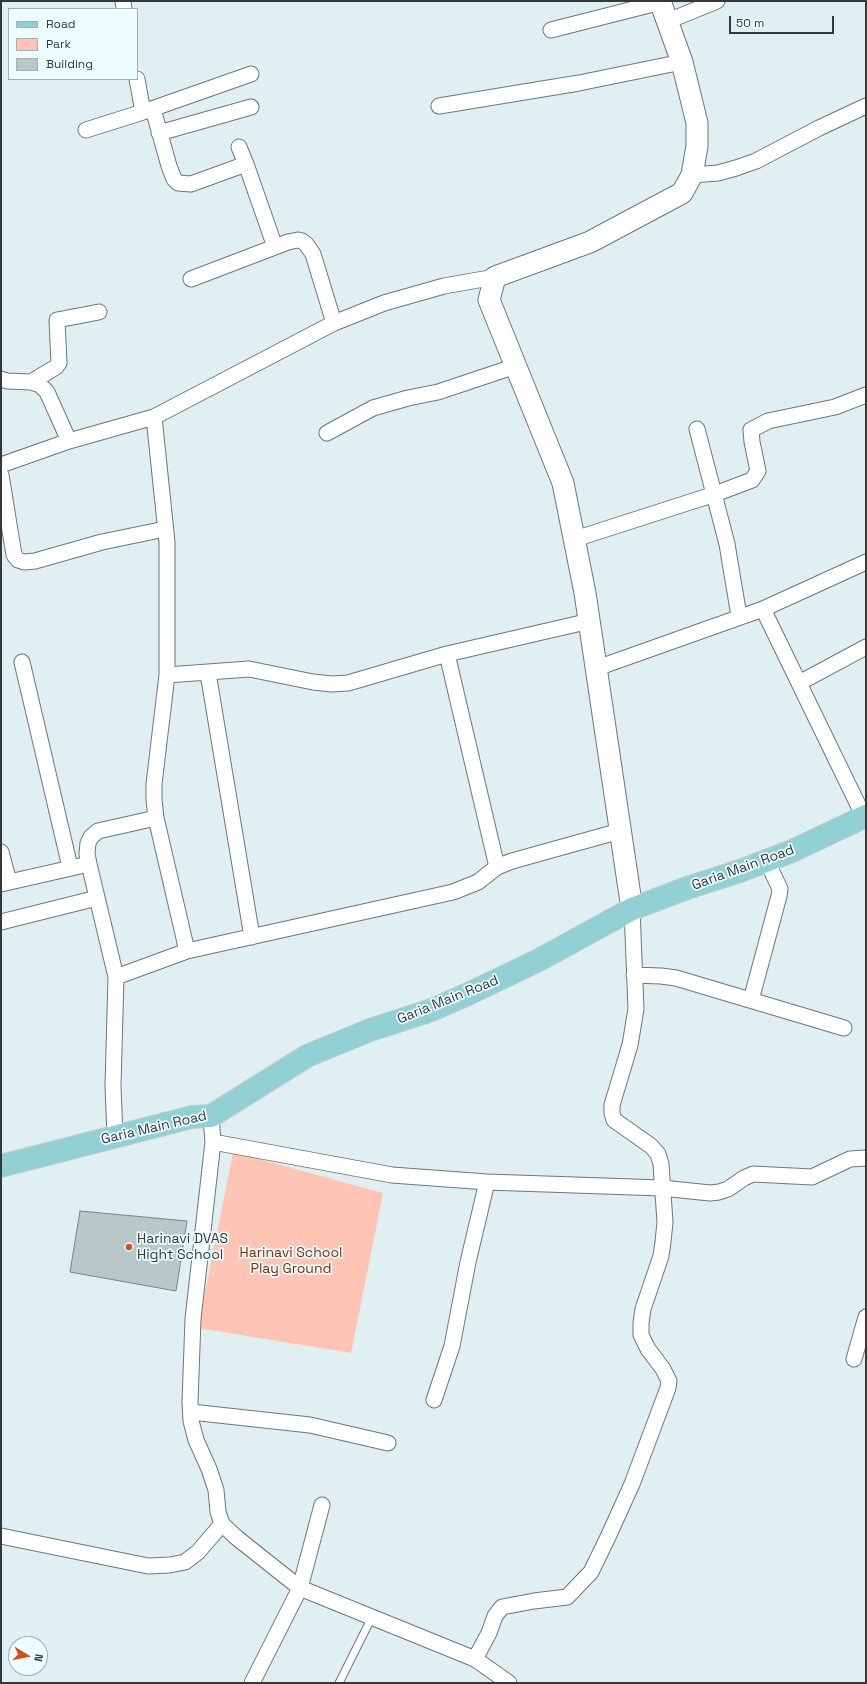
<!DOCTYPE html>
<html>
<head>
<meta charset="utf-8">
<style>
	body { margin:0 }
	#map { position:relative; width:867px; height:1684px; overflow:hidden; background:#e0eff1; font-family:"Space Grotesk",sans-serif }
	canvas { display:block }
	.frame { position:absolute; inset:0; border:2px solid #343a3a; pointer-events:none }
	.legend { position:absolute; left:8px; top:8px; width:130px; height:72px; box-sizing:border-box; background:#edfdfe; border:1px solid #a3afb0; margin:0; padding:5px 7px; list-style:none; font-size:12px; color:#343a3a }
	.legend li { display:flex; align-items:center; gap:8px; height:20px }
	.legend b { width:20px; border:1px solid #a3afb0 }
	.north { position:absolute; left:8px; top:1636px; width:40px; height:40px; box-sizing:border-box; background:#edfdfe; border:1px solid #a3afb0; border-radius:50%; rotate:100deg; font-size:11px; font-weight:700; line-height:16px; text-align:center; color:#343a3a }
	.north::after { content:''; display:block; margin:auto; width:14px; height:18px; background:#d54d20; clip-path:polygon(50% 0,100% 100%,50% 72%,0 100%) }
	.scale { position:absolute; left:729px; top:16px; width:105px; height:18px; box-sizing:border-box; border:2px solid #343a3a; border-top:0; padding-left:5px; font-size:12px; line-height:14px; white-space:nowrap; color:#343a3a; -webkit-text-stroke:3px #edfdfe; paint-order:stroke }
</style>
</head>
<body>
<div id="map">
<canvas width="867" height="1684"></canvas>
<div class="frame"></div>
<ul class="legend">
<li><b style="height:5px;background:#91d1d6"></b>Road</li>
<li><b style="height:11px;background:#ffc4b3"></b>Park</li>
<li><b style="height:11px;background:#b8c8c9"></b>Building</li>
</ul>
<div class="north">N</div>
<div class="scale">50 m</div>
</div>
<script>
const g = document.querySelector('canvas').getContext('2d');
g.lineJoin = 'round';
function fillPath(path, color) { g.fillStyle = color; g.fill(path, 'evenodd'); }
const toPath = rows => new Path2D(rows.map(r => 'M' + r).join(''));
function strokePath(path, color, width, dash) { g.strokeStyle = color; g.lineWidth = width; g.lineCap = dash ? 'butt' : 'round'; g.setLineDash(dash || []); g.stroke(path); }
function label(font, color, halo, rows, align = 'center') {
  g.font = font + ' "Space Grotesk",sans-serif'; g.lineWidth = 3.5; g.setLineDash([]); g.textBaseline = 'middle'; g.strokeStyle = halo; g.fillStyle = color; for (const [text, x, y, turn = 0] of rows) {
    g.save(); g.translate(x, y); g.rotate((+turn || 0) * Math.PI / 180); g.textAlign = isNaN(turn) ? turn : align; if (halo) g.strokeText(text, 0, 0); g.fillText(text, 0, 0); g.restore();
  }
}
fillPath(toPath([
	[233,1152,383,1193,351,1353,198,1328]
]), '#ffc4b3');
const building = toPath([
	[80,1211,187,1221,176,1291,70,1272,80,1211]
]);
fillPath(building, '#b8c8c9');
strokePath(building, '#768486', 1);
const service = toPath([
	[339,1683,372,1617]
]);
const minor = toPath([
	[123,1,124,9],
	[668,21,717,1],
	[551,30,661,2],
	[137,79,143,112],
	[439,106,579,83,682,62],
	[153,109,169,166,174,179,178,183,191,184,246,164,275,247],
	[86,130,143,112,251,74],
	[159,133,251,107],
	[239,147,246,164],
	[692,175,718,173,736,168,756,161,819,128,866,106],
	[191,279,288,242,298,240,302,241,306,244,313,254,334,323],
	[1,379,7,381,31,382,40,385,47,392,69,441],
	[31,382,56,367,59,363,57,320,99,312],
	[154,417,167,542,167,675,154,784,154,800,156,818,187,951],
	[697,429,727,544,739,616],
	[327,433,373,408,408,398,438,392,516,366],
	[1,465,69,441,154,417,334,323,384,303,444,286,495,277],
	[1,475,14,555,18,560,24,562,35,561,102,542,165,529],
	[575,539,715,494,752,480,758,471,752,442,751,430,768,421,835,407,866,395],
	[763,609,864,817],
	[447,654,497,867],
	[22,662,70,867],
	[597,668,763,609,866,562],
	[208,673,252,937],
	[167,675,249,669,313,682,332,684,348,683,447,654,590,621],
	[799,683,866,647],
	[1,852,9,882],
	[1,884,80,866],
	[1,922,97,898],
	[634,975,661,976,676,978,844,1028],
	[116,977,187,951,453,892,478,882,497,867,512,861,620,831],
	[751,1000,779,896,780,889,767,861],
	[211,1116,213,1142,193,1319,190,1402,191,1421,196,1440,209,1469,216,1490,218,1512,222,1524,237,1538,300,1588,475,1659,509,1683],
	[115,1136,113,1086,116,977,89,864,87,854,88,843,91,837,98,831,156,818],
	[213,1142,392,1175,487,1182,662,1188,710,1193,719,1192,728,1189,744,1178,753,1174,812,1177,850,1159,866,1158],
	[854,1359,866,1317],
	[434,1400,452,1346,468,1262,487,1182],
	[191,1412,310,1425,388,1443],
	[1,1536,148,1566,170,1565,185,1562,198,1552,222,1524],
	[475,1659,489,1633,495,1616,502,1607,534,1601,567,1597,591,1572,608,1537,632,1484,668,1388,669,1381,663,1369,648,1349,641,1335,641,1323,643,1309,661,1256,663,1242,665,1222,661,1164,658,1154,651,1146,614,1120,612,1113,612,1105,630,1045,636,1009,632,909],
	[252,1683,300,1588,322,1505]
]);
const secondary = toPath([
	[632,909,585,593,563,483,489,300,495,277,590,242,682,193,692,175,697,146,697,123,682,62,660,1]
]);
const primary = toPath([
	[1,1166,192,1117,211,1116,307,1056,370,1030,429,1011,466,995,539,960,632,909,687,888,740,871,792,851,866,816]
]);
strokePath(service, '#6a7879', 9);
strokePath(minor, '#6a7879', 17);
strokePath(secondary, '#6a7879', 23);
strokePath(primary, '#cacccc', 24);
strokePath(service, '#fff', 7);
strokePath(minor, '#fff', 15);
strokePath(secondary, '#fff', 21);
strokePath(primary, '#91d1d6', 22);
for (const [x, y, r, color] of [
	[129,1247,4,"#d54d20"]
]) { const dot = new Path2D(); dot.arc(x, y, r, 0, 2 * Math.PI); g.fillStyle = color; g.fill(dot); strokePath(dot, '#edfdfe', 1.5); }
label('14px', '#343a3a', '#edfdfe', [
	["Garia Main Road",743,868,-20],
	["Garia Main Road",448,1000,-22],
	["Garia Main Road",154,1128,-13]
]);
label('14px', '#343a3a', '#edfdfe', [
	["Harinavi DVAS",137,1239],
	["Hight School",137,1255]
], 'left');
label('14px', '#7f2b10', '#edfdfe', [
	["Harinavi School",291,1253],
	["Play Ground",291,1269]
]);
</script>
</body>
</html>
